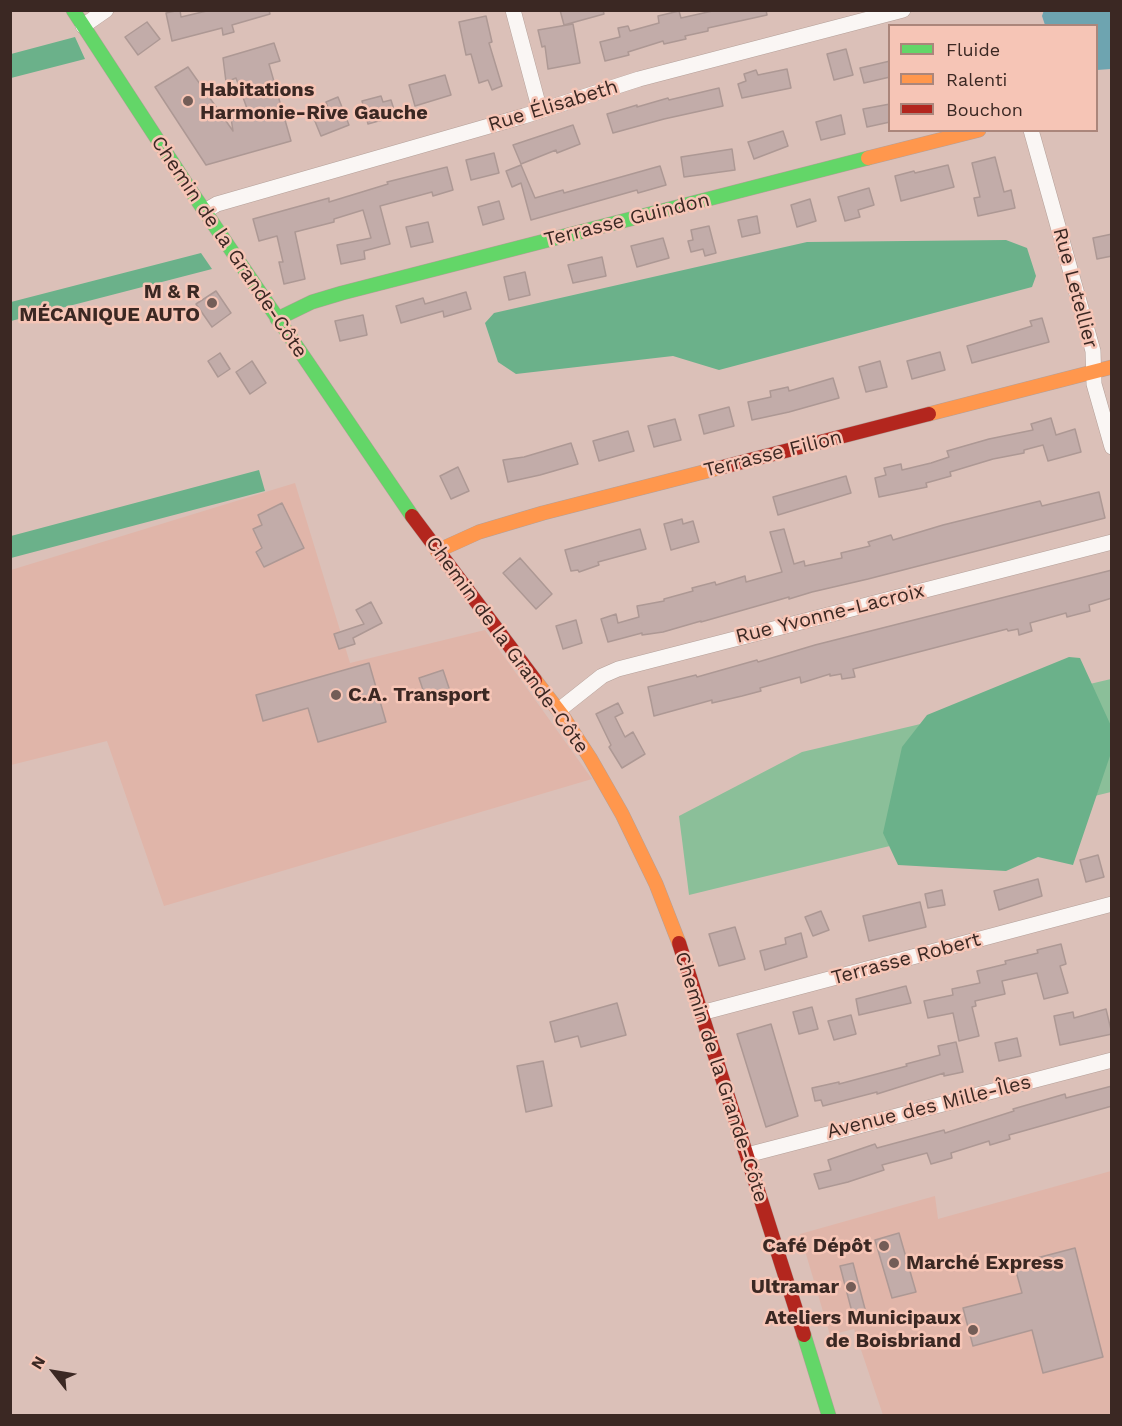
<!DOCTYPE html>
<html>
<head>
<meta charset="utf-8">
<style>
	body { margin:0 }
	#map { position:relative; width:1122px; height:1426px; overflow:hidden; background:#dbc0b8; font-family:"Work Sans",sans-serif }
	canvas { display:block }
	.frame { position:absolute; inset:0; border:12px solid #3b2823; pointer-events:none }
	.legend { position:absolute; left:888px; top:24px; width:210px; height:108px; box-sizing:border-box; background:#f6c5b6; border:2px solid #ab867b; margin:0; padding:8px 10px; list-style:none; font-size:18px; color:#3b2823 }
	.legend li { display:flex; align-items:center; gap:12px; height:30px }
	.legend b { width:30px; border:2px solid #ab867b }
	.north { position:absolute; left:24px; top:1342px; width:60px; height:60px; -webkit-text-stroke:4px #f6c5b6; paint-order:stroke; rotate:301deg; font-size:16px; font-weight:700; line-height:24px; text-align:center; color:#3b2823 }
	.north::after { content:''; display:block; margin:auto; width:21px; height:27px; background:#3b2823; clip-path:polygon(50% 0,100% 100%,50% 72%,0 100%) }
</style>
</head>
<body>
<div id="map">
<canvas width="1122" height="1426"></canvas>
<div class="frame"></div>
<ul class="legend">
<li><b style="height:8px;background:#63d668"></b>Fluide</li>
<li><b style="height:8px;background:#ff974d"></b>Ralenti</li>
<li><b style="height:8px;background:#b3261e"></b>Bouchon</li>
</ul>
<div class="north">N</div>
</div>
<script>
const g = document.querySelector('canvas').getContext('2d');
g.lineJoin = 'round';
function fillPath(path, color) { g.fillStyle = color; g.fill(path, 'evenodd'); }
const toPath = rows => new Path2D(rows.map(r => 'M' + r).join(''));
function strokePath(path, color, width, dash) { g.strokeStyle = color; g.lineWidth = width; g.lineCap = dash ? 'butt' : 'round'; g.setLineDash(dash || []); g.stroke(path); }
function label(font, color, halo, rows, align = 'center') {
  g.font = font + ' "Work Sans",sans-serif'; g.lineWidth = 5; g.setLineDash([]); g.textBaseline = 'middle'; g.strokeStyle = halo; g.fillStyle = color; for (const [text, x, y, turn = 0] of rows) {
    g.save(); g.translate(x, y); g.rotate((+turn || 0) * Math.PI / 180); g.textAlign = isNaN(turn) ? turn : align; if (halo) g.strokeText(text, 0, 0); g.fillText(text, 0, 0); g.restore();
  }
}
fillPath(toPath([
	[295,483,350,663,485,630,592,779,164,906,107,741,11,765,11,570],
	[1111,1171,1111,1415,883,1415,854,1329,830,1335,800,1234,935,1196,938,1219]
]), '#e0b5a9');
fillPath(toPath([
	[1111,679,1111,792,689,895,679,816,802,752]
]), '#8bbf99');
fillPath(toPath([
	[75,37,85,59,11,78,11,54],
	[1006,240,1027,248,1036,276,1032,287,719,370,673,356,516,374,498,362,485,323,494,313,807,242],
	[201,253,212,269,11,321,11,302],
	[259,470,265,491,11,558,11,536],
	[1069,657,1080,658,1112,728,1111,753,1073,865,1038,857,1006,871,898,865,883,833,902,747,927,715]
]), '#6bb18a');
fillPath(toPath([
	[1044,10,1111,11,1111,69,1097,70,1096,26,1045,25,1042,16]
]), '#6ea4b0');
const building = toPath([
	[180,10,181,17,211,10,269,10,270,14,232,25,234,32,223,35,222,28,172,41,166,13,180,10],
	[560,10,603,10,604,14,564,25,560,10],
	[717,10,766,10,767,15,708,28,708,31,685,36,686,39,664,44,663,41,628,52,629,55,605,61,600,42,620,37,618,28,628,26,630,31,659,23,658,16,679,11,681,18,717,10],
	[486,16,492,42,489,43,502,86,492,90,488,80,479,83,471,54,466,55,459,22,486,16],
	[147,22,160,39,138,55,125,37,147,22],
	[573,24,580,63,548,69,545,46,542,47,538,30,573,24],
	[274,43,280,61,269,64,291,141,206,165,155,87,188,67,233,131,231,118,249,114,236,78,226,82,223,58,274,43],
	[846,49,853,75,834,80,827,54,846,49],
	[890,61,890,77,864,83,860,68,890,61],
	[787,69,791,88,742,98,738,84,746,81,744,74,756,70,758,75,787,69],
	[445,75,451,95,415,106,409,85,445,75],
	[719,88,723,106,664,119,613,133,607,114,637,105,637,107,668,98,669,100,719,88],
	[381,96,383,102,391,100,396,116,368,124,362,101,381,96],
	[338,97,349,125,321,136,312,114,328,108,326,102,338,97],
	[890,104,890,122,867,127,863,109,890,104],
	[841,115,845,134,821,140,816,122,841,115],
	[573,125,580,144,557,153,556,150,521,164,513,145,573,125],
	[783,131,788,146,754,159,748,142,783,131],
	[732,149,735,170,684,177,681,157,732,149],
	[494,153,499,173,471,180,466,160,494,153],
	[995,157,1004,192,1011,190,1015,208,978,216,974,198,980,197,972,163,995,157],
	[521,165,535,198,563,190,564,193,660,166,666,185,638,193,637,190,531,220,521,183,512,187,506,171,521,165],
	[948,165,954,187,901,201,895,176,914,171,915,173,948,165],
	[447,167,453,190,433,196,432,192,380,206,390,244,364,251,365,259,341,264,337,245,371,238,363,210,334,219,334,222,295,232,305,279,284,284,279,262,283,262,277,236,259,241,253,219,329,198,329,202,388,184,387,182,447,167],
	[869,188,874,205,858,210,860,217,845,221,838,197,869,188],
	[810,199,816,221,797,227,791,205,810,199],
	[499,201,504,219,483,225,478,207,499,201],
	[757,216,760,233,742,237,738,220,757,216],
	[428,222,433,242,411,247,406,227,428,222],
	[709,226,716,253,705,256,703,249,691,252,688,241,693,240,691,230,709,226],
	[1112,234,1112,256,1097,259,1093,238,1112,234],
	[663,238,669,258,637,267,631,246,663,238],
	[602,257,606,276,573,283,568,265,602,257],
	[525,272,530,295,509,300,504,277,525,272],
	[216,291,231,313,212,327,196,304,216,291],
	[466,292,471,309,444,317,443,311,401,323,396,306,423,298,425,304,466,292],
	[363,315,367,335,340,341,335,321,363,315],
	[1042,318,1049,342,972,363,967,346,1032,326,1030,321,1042,318],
	[940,352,945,370,912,379,907,361,940,352],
	[220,353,230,369,218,377,208,361,220,353],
	[252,361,266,383,250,394,236,372,252,361],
	[880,361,887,387,866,392,859,367,880,361],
	[833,378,839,398,789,412,752,420,748,402,771,397,770,391,788,387,789,391,833,378],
	[729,407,734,426,704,434,699,415,729,407],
	[1051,418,1056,435,1075,429,1081,452,1048,461,1043,445,1024,450,1024,453,993,459,950,472,951,476,926,483,927,487,879,497,875,478,886,475,884,468,901,464,902,470,931,463,949,457,947,451,989,439,1033,430,1031,424,1051,418],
	[675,419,681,440,654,447,648,426,675,419],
	[628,431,634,451,599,461,593,441,628,431],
	[571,443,578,464,540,475,508,482,503,460,524,457,571,443],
	[458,467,469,491,451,499,440,476,458,467],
	[846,476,851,493,778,515,773,497,846,476],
	[1099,492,1105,518,868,579,812,592,789,599,789,597,701,622,701,621,663,632,642,635,642,633,608,642,601,619,616,614,618,623,639,617,637,606,664,601,664,599,693,591,692,588,715,582,716,585,745,576,746,582,782,572,770,532,784,529,794,564,804,561,805,566,842,558,841,553,870,546,868,542,891,535,893,540,943,525,1040,501,1042,506,1099,492],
	[282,503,304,548,264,567,256,552,262,548,253,529,262,525,258,515,282,503],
	[682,519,683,524,693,521,699,542,671,550,664,524,682,519],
	[640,529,646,549,598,562,599,565,579,572,578,570,571,571,565,550,640,529],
	[520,558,552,594,536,609,503,573,520,558],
	[1112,570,1112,598,1089,605,1090,611,1067,617,1066,613,1030,623,1032,631,1019,635,1018,629,1008,631,1007,629,853,669,855,677,842,679,841,674,830,676,830,674,801,683,800,677,760,688,761,691,742,696,712,703,712,700,654,716,648,687,696,675,697,677,757,660,758,662,815,645,1112,570],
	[371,602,382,623,353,638,355,644,339,649,334,634,364,624,356,610,371,602],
	[576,620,582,643,563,649,556,626,576,620],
	[369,663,386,722,318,742,308,708,263,721,256,695,369,663],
	[443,670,451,694,427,702,419,678,443,670],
	[618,703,623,713,615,717,625,737,633,732,645,754,622,768,609,747,611,745,596,714,618,703],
	[1098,855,1104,877,1086,882,1080,860,1098,855],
	[1038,879,1042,896,999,910,994,891,1038,879],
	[942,890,945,905,928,908,925,894,942,890],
	[920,902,926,927,869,941,863,916,920,902],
	[821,911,829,930,813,936,805,917,821,911],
	[735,927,745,959,719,966,709,934,735,927],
	[801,933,807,957,765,970,760,951,786,944,785,938,801,933],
	[1061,944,1066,964,1060,966,1068,993,1044,999,1037,973,1002,981,1005,994,975,1001,976,1006,972,1007,979,1036,959,1041,953,1013,928,1018,924,1001,953,995,952,989,980,983,977,971,1006,964,1005,961,1038,953,1037,950,1061,944],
	[906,986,911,1003,859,1015,856,999,906,986],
	[617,1003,626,1035,581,1047,578,1036,555,1042,550,1022,617,1003],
	[812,1007,818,1029,799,1034,793,1012,812,1007],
	[1106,1009,1112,1034,1060,1045,1054,1016,1073,1012,1074,1018,1106,1009],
	[851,1015,856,1034,834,1040,828,1021,851,1015],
	[771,1024,798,1116,766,1127,737,1034,771,1024],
	[1017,1038,1021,1056,999,1061,995,1043,1017,1038],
	[956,1042,963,1072,944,1076,944,1073,877,1094,877,1092,823,1106,821,1100,815,1101,812,1088,839,1082,839,1084,907,1066,906,1064,940,1055,938,1046,956,1042],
	[543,1061,552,1106,526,1112,517,1066,543,1061],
	[1112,1086,1112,1106,1009,1135,1010,1139,990,1145,989,1141,951,1153,952,1158,931,1164,927,1153,882,1165,884,1170,848,1182,819,1189,814,1174,831,1170,828,1160,875,1144,877,1148,944,1130,945,1133,1014,1111,1013,1109,1065,1094,1066,1098,1112,1086],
	[899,1233,916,1292,892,1298,875,1240,899,1233],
	[1075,1248,1103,1357,1043,1373,1032,1330,973,1346,963,1308,1022,1293,1014,1264,1075,1248],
	[853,1263,865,1309,852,1312,840,1266,853,1263]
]);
fillPath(building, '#c2aca9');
strokePath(building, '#ad9894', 1.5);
const street = toPath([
	[513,10,540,111],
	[83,26,106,10],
	[1031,130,1093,351,1094,384,1112,447],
	[205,211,217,204,524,116,639,79,903,10],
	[559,710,602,676,618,669,1112,542],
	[701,1013,1112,904],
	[747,1155,1112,1060]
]);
const fast = toPath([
	[73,10,191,191,412,516],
	[277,319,312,302,342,293,868,158],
	[804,1335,829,1416]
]);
const slow = toPath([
	[868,158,979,130],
	[929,414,1112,367],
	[437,551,479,532,543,513,719,468],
	[535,680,562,715,590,758,622,814,656,884,679,943]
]);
const jam = toPath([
	[719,468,929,414],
	[412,516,535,680],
	[679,943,804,1335]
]);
strokePath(street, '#b49f98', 16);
strokePath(fast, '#b49f98', 15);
strokePath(slow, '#b49f98', 15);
strokePath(jam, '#b49f98', 15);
strokePath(street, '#faf6f4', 15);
strokePath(fast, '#63d668', 14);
strokePath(slow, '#ff974d', 14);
strokePath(jam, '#b3261e', 14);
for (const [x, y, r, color] of [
	[188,101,6,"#735d57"],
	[212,303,6,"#735d57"],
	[336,695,6,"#735d57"],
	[884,1246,6,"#735d57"],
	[894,1263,6,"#735d57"],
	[851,1287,6,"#735d57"],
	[973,1330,6,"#735d57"]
]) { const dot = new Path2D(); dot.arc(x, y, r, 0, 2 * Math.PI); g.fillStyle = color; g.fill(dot); strokePath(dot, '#f6c5b6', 2); }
label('bold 20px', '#3b2823', '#f6c5b6', [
	["Habitations",200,90,"left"],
	["Harmonie-Rive Gauche",200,113,"left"],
	["M & R",200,292],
	["MÉCANIQUE AUTO",200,315],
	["C.A. Transport",348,695,"left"],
	["Café Dépôt",872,1246],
	["Marché Express",906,1263,"left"],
	["Ultramar",839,1287],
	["Ateliers Municipaux",961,1318],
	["de Boisbriand",961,1341]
], 'right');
label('20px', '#3b2823', '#f6c5b6', [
	["Rue Élisabeth",553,106,-17],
	["Terrasse Guindon",627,220,-14],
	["Chemin de la Grande-Côte",229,247,56],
	["Rue Letellier",1075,288,75],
	["Terrasse Filion",773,454,-14],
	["Rue Yvonne-Lacroix",830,614,-14],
	["Chemin de la Grande-Côte",507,645,54],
	["Terrasse Robert",906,959,-15],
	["Chemin de la Grande-Côte",721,1077,72],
	["Avenue des Mille-Îles",929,1107,-14]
]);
</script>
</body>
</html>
